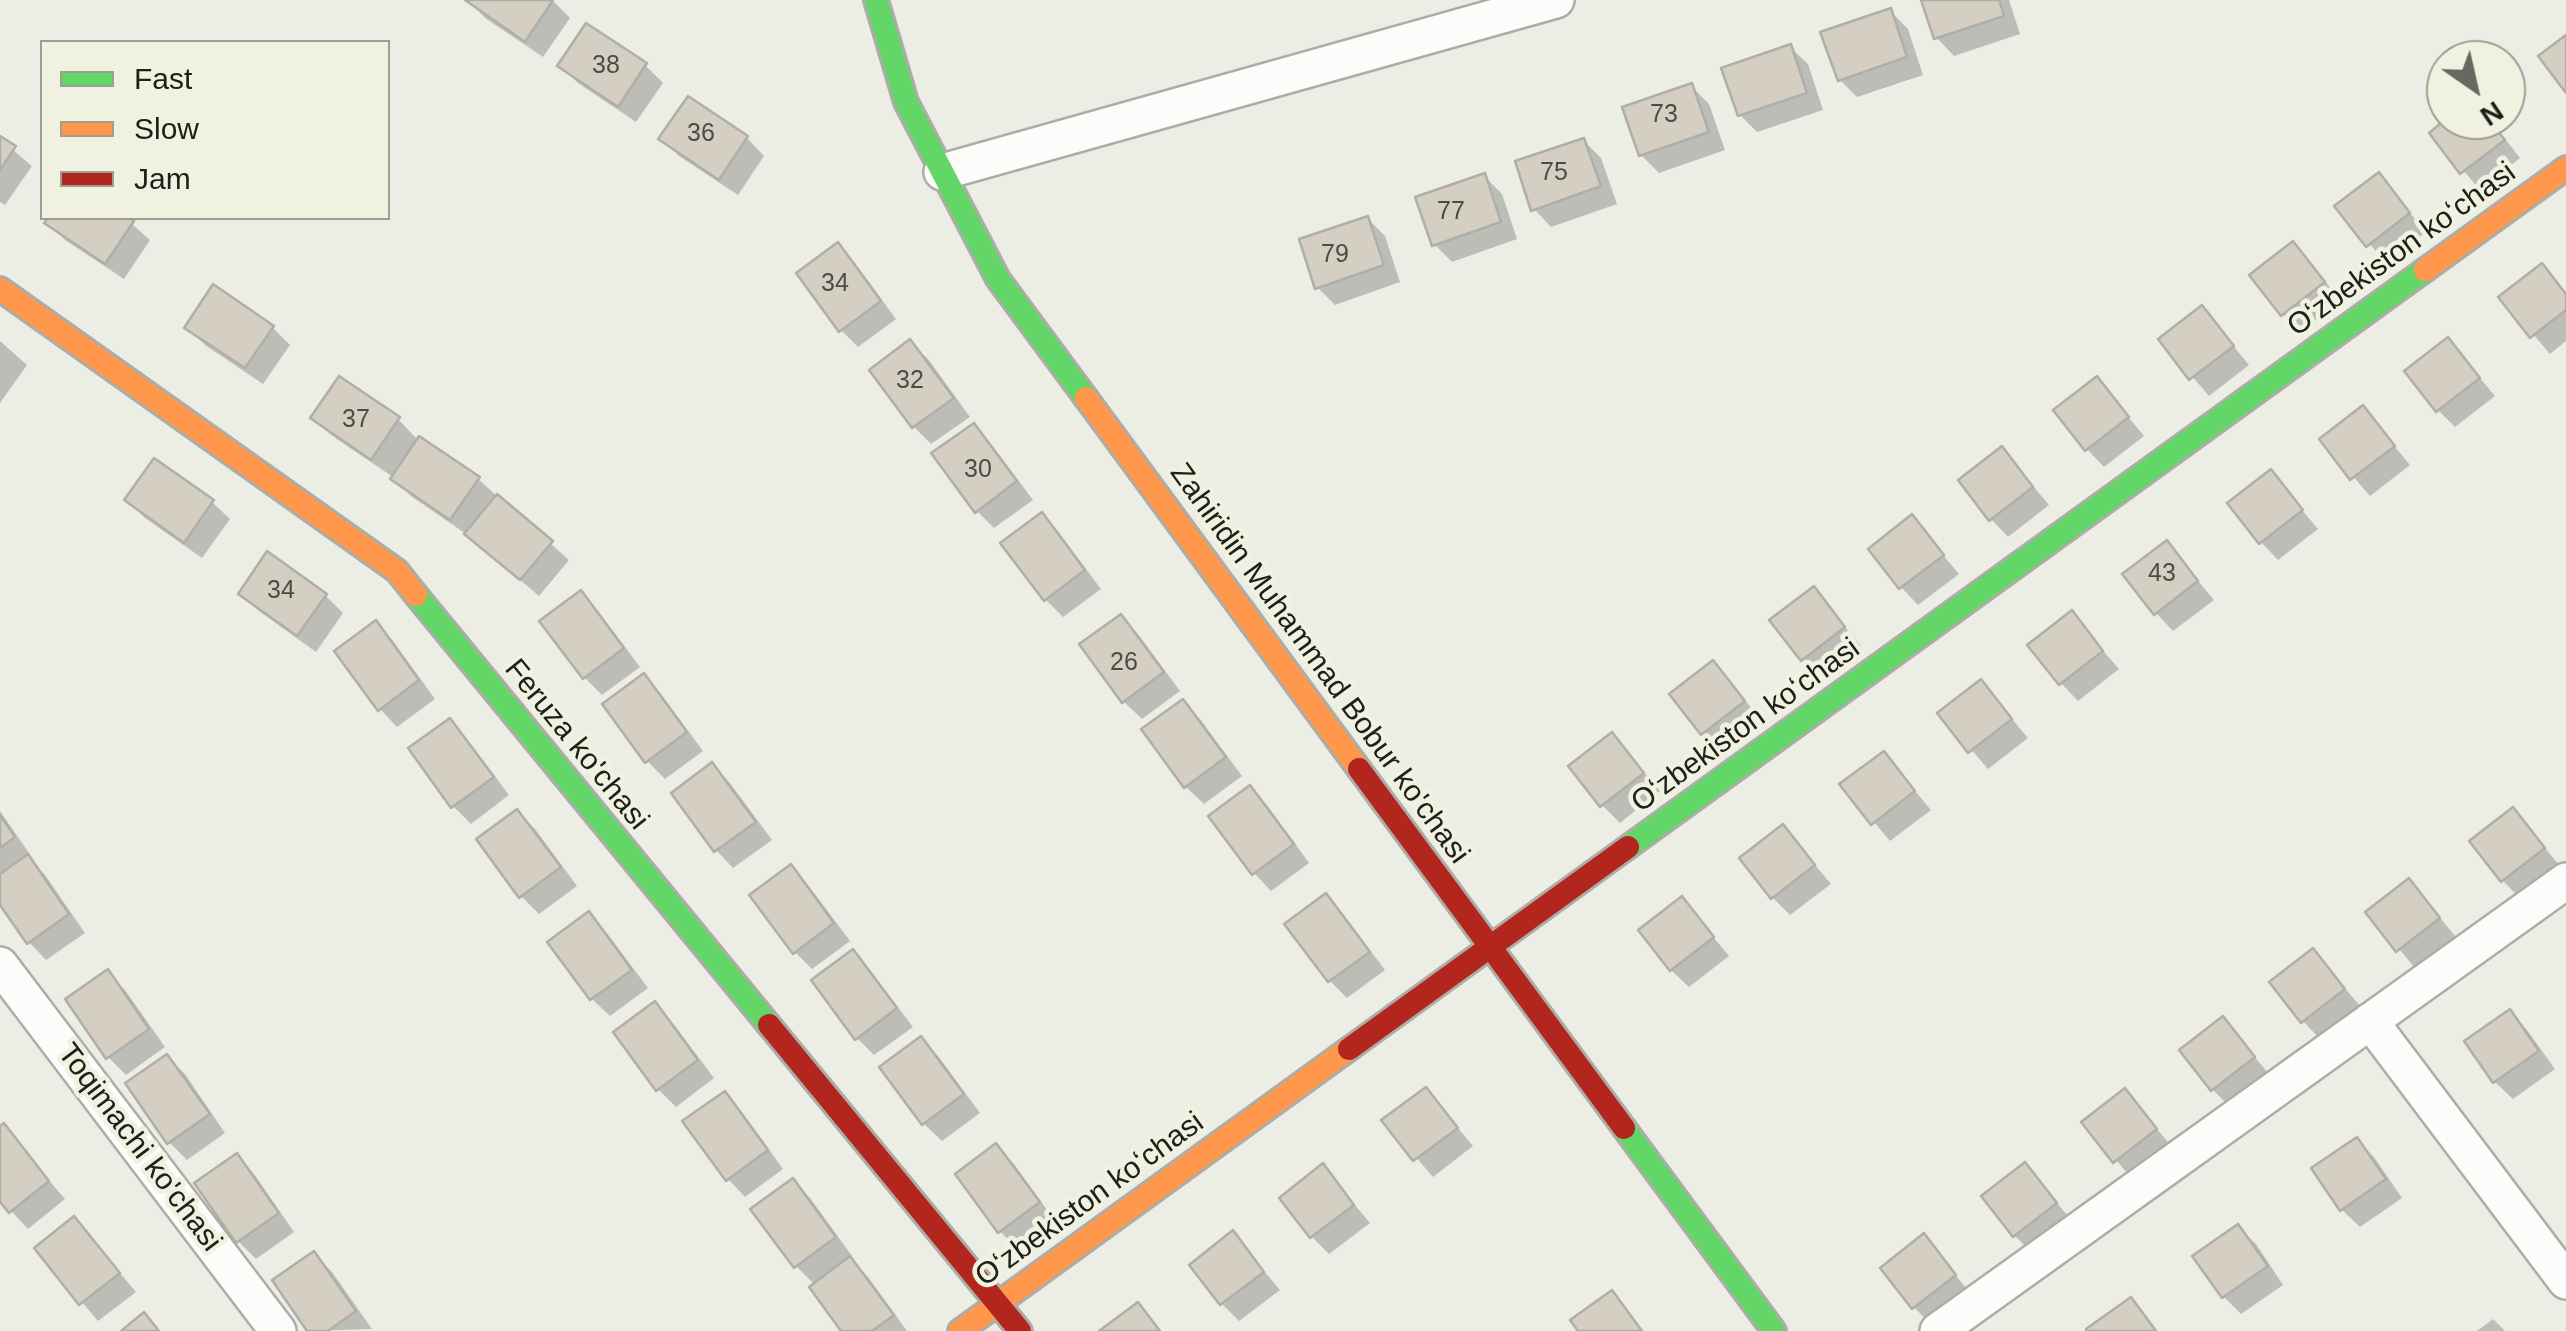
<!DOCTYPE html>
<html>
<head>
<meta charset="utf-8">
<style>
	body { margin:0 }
	#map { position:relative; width:2566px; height:1331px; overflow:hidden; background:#ecede4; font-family:Helvetica,sans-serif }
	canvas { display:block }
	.legend { position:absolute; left:40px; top:40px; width:350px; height:180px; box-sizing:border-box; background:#f0f1e0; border:2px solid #9d9d91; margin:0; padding:12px 18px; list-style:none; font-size:30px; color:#20201a }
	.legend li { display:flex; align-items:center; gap:20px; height:50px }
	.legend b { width:50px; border:2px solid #9d9d91 }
	.north { position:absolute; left:2426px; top:40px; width:100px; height:100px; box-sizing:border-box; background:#f0f1e0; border:2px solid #9d9d91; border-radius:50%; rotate:146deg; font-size:28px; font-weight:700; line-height:40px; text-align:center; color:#20201a }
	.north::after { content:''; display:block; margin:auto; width:35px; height:45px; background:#676861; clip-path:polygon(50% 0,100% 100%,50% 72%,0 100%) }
</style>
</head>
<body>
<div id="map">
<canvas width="2566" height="1331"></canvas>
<ul class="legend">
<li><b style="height:12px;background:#63d668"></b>Fast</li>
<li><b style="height:12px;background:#ff974d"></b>Slow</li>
<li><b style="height:12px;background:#b3261e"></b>Jam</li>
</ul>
<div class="north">N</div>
</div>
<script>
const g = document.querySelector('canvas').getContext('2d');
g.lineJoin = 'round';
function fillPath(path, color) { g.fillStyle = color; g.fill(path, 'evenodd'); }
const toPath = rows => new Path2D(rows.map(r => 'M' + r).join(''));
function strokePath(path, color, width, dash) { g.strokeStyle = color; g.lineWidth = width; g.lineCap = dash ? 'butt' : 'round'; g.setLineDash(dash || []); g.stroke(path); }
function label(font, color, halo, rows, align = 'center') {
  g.font = font + ' Helvetica,sans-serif'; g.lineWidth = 9; g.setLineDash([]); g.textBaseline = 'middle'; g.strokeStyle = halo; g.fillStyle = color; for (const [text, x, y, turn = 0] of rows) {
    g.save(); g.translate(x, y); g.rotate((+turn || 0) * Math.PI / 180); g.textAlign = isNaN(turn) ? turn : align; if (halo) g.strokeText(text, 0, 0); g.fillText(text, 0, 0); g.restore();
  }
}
fillPath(toPath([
	[468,0,552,0,570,18,543,57,485,18],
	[1924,0,2009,0,2020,34,1954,56,1937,38],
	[1890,11,1908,29,1923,75,1857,97,1840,80],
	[1790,47,1808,64,1823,110,1757,132,1740,115],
	[645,65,663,83,636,122,578,83,560,66],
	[1691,86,1709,104,1725,150,1659,173,1641,155],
	[688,99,747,138,764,156,738,195,679,156,662,139],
	[2449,120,2490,120,2520,158,2480,190,2432,133],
	[0,139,32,166,5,205,0,202],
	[1584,141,1601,158,1617,204,1551,227,1534,209],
	[2378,175,2426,232,2386,263,2338,207],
	[1484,176,1502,194,1517,239,1452,262,1434,244],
	[51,218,125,218,150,240,124,279,65,240,47,222],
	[1368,219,1385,236,1400,282,1335,305,1317,287],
	[2293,244,2341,300,2301,332,2283,314],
	[837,245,855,263,896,319,858,347,841,330],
	[2542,266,2566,292,2566,341,2550,354,2502,298],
	[2202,308,2249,365,2209,396,2161,340],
	[187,327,273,328,290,345,263,384,205,345],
	[2448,340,2495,396,2455,427,2438,410],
	[0,341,27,365,0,403],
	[910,342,928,359,970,417,931,444,914,427],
	[2097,379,2144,436,2104,467,2087,449],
	[2363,408,2410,465,2370,496,2322,440],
	[313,418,398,419,415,437,478,479,569,560,539,596,469,536,411,496,390,475,331,435],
	[973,426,991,444,1033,500,994,528,977,511],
	[2002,449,2049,505,2008,537,1991,519],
	[2271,473,2318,529,2278,560,2261,542],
	[127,500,212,502,230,519,202,558,145,518],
	[1042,515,1059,533,1101,589,1063,617,1046,600],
	[1912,518,1959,574,1918,605,1901,587],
	[2166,543,2214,600,2173,631,2156,613],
	[1814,590,1861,646,1821,677,1773,621],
	[581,593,598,611,640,667,602,695,585,678],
	[241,594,325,595,343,613,316,652,259,611],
	[2071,614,2119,669,2078,701,2061,683],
	[1121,617,1138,634,1180,691,1142,719,1124,702,1083,645],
	[376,624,393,641,435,699,397,727,380,709],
	[1713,663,1761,719,1721,751,1673,694],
	[644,677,661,694,703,751,665,779,647,761,606,705],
	[1981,682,2028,738,1988,769,1940,713],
	[1183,702,1200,719,1242,776,1204,804,1186,787,1145,730],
	[450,721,467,739,509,795,471,824,453,806],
	[1612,735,1660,791,1620,823,1602,805],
	[1884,754,1931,810,1890,841,1843,785],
	[712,766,730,783,772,840,733,868,716,850],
	[1250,788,1267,805,1309,863,1271,891,1254,873],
	[2513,810,2560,866,2520,898,2502,880],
	[0,811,31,856,28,858,45,875,85,933,46,960,29,942,0,901],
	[517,812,535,829,577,886,539,914,521,896],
	[1783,827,1831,884,1790,915,1773,898],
	[791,868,808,885,850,941,812,969,795,952],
	[2409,881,2456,937,2415,968,2368,912],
	[1326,896,1343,914,1385,970,1347,998,1330,981],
	[1682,899,1729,956,1689,987,1671,970],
	[589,914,606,932,648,988,610,1016,592,999,551,942],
	[2313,951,2361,1007,2320,1039,2303,1021],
	[853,953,870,970,913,1027,874,1055,857,1038],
	[107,972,125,990,165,1047,126,1075,108,1057],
	[655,1005,672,1022,714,1078,676,1107,658,1089],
	[2510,1012,2527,1030,2555,1069,2513,1099,2495,1082,2467,1041],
	[2223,1020,2270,1075,2230,1107,2212,1089],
	[921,1039,938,1056,980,1113,942,1141,924,1124,882,1067],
	[167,1057,185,1074,225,1133,187,1160,169,1142],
	[1426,1090,1473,1146,1433,1177,1385,1121],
	[2125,1091,2173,1148,2132,1179,2085,1123],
	[724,1094,742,1112,783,1169,745,1197,728,1179],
	[3,1127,65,1199,28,1229,0,1199,0,1130],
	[2356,1140,2374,1157,2402,1198,2360,1227,2342,1210,2314,1169],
	[996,1147,1014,1164,1055,1221,1017,1249,1000,1231],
	[236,1156,254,1174,294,1232,256,1259,238,1241],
	[2025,1165,2073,1222,2032,1253,2015,1236],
	[1323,1167,1370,1223,1329,1254,1312,1237],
	[792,1181,810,1198,852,1256,849,1258,868,1277,907,1331,844,1331,815,1285,796,1266],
	[74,1219,136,1292,98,1321,37,1249],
	[2238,1227,2256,1244,2283,1285,2241,1314,2224,1297],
	[1233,1234,1280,1290,1239,1321,1222,1304],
	[1924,1237,1971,1294,1931,1325,1914,1307],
	[314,1254,332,1272,372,1329,310,1331],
	[2493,1319,2505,1331,2477,1331]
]), '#0003');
const building = toPath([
	[465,0,553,0,525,42,465,0],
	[1921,0,1999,0,2004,16,1934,39,1921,0],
	[1891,8,1907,57,1838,81,1820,32,1891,8],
	[586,23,647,63,618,107,557,66,586,23],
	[2566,35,2566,93,2538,56,2566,35],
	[1791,44,1807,93,1738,116,1721,68,1791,44],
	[1692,83,1709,132,1639,156,1622,107,1692,83],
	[688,96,748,136,719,180,658,139,688,96],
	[2446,119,2489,120,2505,140,2460,174,2429,133,2446,119],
	[0,136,16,146,0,170,0,136],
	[1584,138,1601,186,1531,211,1515,161,1584,138],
	[2379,172,2410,213,2366,247,2334,206,2379,172],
	[1485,173,1501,222,1432,246,1415,197,1485,173],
	[1368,216,1384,265,1315,289,1299,239,1368,216],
	[48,218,130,218,134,221,105,264,44,223,48,218],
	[2293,241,2325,282,2281,316,2249,275,2293,241],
	[838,242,881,301,839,332,796,273,838,242],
	[2542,263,2566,294,2566,310,2530,338,2498,297,2542,263],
	[213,284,274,326,245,368,184,328,213,284],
	[2202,305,2234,346,2189,380,2158,339,2202,305],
	[2448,337,2480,378,2436,412,2404,371,2448,337],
	[910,339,954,398,912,428,869,370,910,339],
	[339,376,400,417,371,460,310,418,339,376],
	[2097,376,2129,417,2085,451,2053,410,2097,376],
	[2363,405,2395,446,2350,480,2319,439,2363,405],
	[974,423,1017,481,975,513,931,453,974,423],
	[419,436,480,477,450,520,390,479,419,436],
	[2002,446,2033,487,1989,521,1958,480,2002,446],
	[154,458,214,500,184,543,124,500,154,458],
	[2271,469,2303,510,2259,544,2227,503,2271,469],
	[497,494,553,541,520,580,464,534,497,494],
	[1042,512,1085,570,1044,601,1000,543,1042,512],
	[1912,514,1944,555,1899,589,1868,549,1912,514],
	[2167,540,2198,581,2154,615,2122,574,2167,540],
	[267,551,327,594,297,636,238,594,267,551],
	[1814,586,1845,627,1801,661,1769,620,1814,586],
	[581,590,624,648,583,679,539,621,581,590],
	[2072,610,2103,651,2059,685,2027,645,2072,610],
	[1121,614,1164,672,1122,703,1079,644,1121,614],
	[376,620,419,680,378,711,334,651,376,620],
	[1713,660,1745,701,1701,735,1669,694,1713,660],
	[644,673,687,732,645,763,602,704,644,673],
	[1981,679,2012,719,1968,753,1937,713,1981,679],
	[1183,699,1226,757,1184,788,1141,729,1183,699],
	[450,718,494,777,451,808,408,748,450,718],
	[1612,732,1644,773,1600,807,1568,766,1612,732],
	[1884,751,1915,791,1871,825,1839,784,1884,751],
	[712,762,756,822,714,852,671,793,712,762],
	[1250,785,1294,844,1252,875,1208,816,1250,785],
	[2513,807,2545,848,2501,882,2469,841,2513,807],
	[517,809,561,867,519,898,476,839,517,809],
	[0,815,15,837,0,848,0,815],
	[1783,824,1815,865,1771,899,1739,858,1783,824],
	[28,854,69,914,27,944,0,905,0,874,28,854],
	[791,864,834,923,793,954,749,895,791,864],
	[2409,878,2440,918,2396,952,2365,912,2409,878],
	[1326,893,1370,952,1328,982,1284,924,1326,893],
	[1682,896,1714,937,1670,971,1638,930,1682,896],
	[589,911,632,970,590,1000,547,942,589,911],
	[2313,948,2345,989,2301,1023,2269,982,2313,948],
	[853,949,897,1008,855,1040,811,980,853,949],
	[108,969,149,1029,106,1059,65,999,108,969],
	[655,1001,698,1060,656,1091,613,1032,655,1001],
	[2510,1009,2539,1051,2493,1083,2464,1041,2510,1009],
	[2223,1016,2255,1057,2211,1091,2179,1050,2223,1016],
	[921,1036,964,1094,922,1125,879,1067,921,1036],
	[167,1054,210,1114,167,1144,125,1083,167,1054],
	[1426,1087,1458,1128,1413,1161,1381,1120,1426,1087],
	[2125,1088,2157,1129,2113,1163,2081,1122,2125,1088],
	[725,1091,768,1150,726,1181,682,1121,725,1091],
	[4,1123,49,1181,9,1213,0,1202,0,1126,4,1123],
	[2357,1137,2386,1179,2340,1211,2311,1168,2357,1137],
	[996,1143,1040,1202,998,1233,955,1174,996,1143],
	[237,1153,279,1213,236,1243,194,1183,237,1153],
	[2025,1162,2057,1203,2013,1237,1981,1196,2025,1162],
	[1323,1163,1354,1205,1310,1238,1279,1198,1323,1163],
	[793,1178,836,1237,794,1268,750,1209,793,1178],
	[74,1216,120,1273,79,1305,34,1248,74,1216],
	[2238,1224,2268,1266,2222,1298,2192,1256,2238,1224],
	[1233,1230,1264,1272,1220,1305,1189,1265,1233,1230],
	[1924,1233,1956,1275,1912,1309,1880,1268,1924,1233],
	[314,1251,356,1311,328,1331,307,1331,272,1280,314,1251],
	[850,1256,894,1315,872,1331,841,1331,809,1287,850,1256],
	[1612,1290,1642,1331,1578,1331,1570,1320,1612,1290],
	[2131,1297,2156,1331,2087,1331,2086,1329,2131,1297],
	[1138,1302,1160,1331,1099,1331,1138,1302],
	[144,1312,159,1331,121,1331,144,1312]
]);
fillPath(building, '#d4cfc2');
strokePath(building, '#b0aea8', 2.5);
const street = toPath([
	[942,172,1556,0],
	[0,965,278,1331],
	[2370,1021,2566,1281],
	[1938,1331,2566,881]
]);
const fast = toPath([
	[876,0,906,102,998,279,1086,398],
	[416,595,769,1025],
	[1628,847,2425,270],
	[1624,1128,1774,1331]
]);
const slow = toPath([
	[2425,270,2566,168],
	[0,289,397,571,416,595],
	[1086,398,1359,769],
	[960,1331,1349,1049]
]);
const jam = toPath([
	[1359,769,1624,1128],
	[769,1025,1020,1331],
	[1349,1049,1628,847]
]);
strokePath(street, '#acada6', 40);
strokePath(fast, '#acada6', 28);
strokePath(slow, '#acada6', 28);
strokePath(jam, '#acada6', 28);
strokePath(street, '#fcfcfb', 35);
strokePath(fast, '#63d668', 22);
strokePath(slow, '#ff974d', 22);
strokePath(jam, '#b3261e', 22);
label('25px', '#4d4c44', null, [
	["38",606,66],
	["73",1664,115],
	["36",701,134],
	["75",1554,173],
	["77",1451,212],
	["79",1335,255],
	["34",835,284],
	["32",910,381],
	["37",356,420],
	["30",978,470],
	["43",2162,574],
	["34",281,591],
	["26",1124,663]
]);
label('30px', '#20201a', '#f0f1e0', [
	["Oʻzbekiston koʻchasi",2402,250,-36],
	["Zahiridin Muhammad Bobur ko'chasi",1319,664,54],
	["Oʻzbekiston koʻchasi",1746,726,-36],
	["Feruza ko'chasi",576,745,51],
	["Toqimachi ko'chasi",139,1148,53],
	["Oʻzbekiston koʻchasi",1090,1200,-36]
]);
</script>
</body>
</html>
